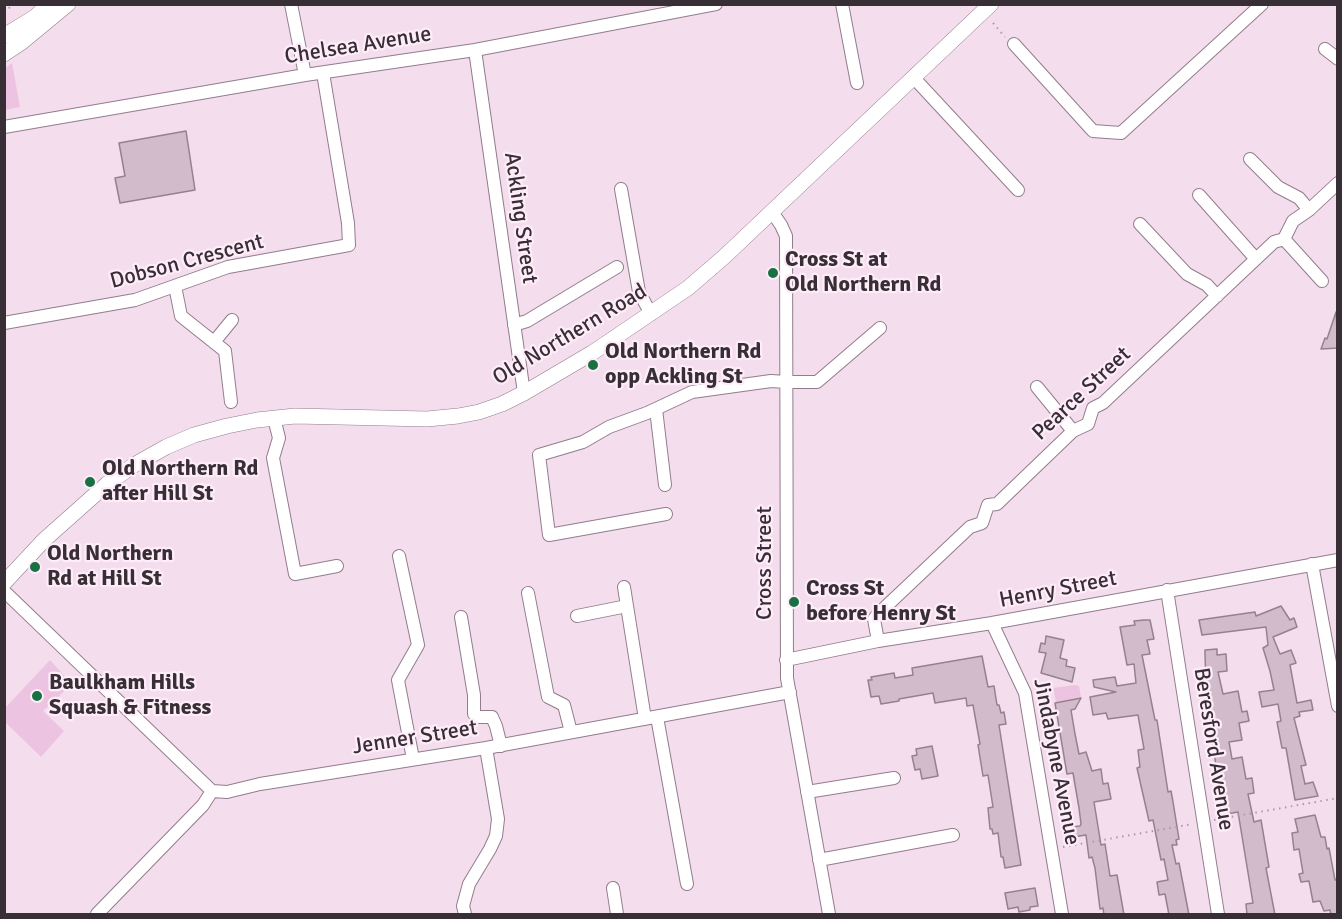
<!DOCTYPE html>
<html>
<head>
<meta charset="utf-8">
<style>
	body { margin:0 }
	#map { position:relative; width:1342px; height:919px; overflow:hidden; background:#f4dded; font-family:Signika,sans-serif }
	canvas { display:block }
	.frame { position:absolute; inset:0; border:6px solid #372f35; pointer-events:none }
</style>
</head>
<body>
<div id="map">
<canvas width="1342" height="919"></canvas>
<div class="frame"></div>
</div>
<script>
const g = document.querySelector('canvas').getContext('2d');
g.lineJoin = 'round';
function fillPath(path, color) { g.fillStyle = color; g.fill(path, 'evenodd'); }
const toPath = rows => new Path2D(rows.map(r => 'M' + r).join(''));
function strokePath(path, color, width, dash) { g.strokeStyle = color; g.lineWidth = width; g.lineCap = dash ? 'butt' : 'round'; g.setLineDash(dash || []); g.stroke(path); }
function label(font, color, halo, rows, align = 'center') {
  g.font = font + ' Signika,sans-serif'; g.lineWidth = 4.5; g.setLineDash([]); g.textBaseline = 'middle'; g.strokeStyle = halo; g.fillStyle = color; for (const [text, x, y, turn = 0] of rows) {
    g.save(); g.translate(x, y); g.rotate((+turn || 0) * Math.PI / 180); g.textAlign = isNaN(turn) ? turn : align; if (halo) g.strokeText(text, 0, 0); g.fillText(text, 0, 0); g.restore();
  }
}
fillPath(toPath([
	[12,63,20,107,5,110,5,68],
	[50,660,72,684,43,711,64,731,41,757,5,722,5,708],
	[1075,685,1079,686,1081,697,1056,702,1053,688]
]), '#ecc4e2');
const building = toPath([
	[186,131,195,190,120,203,115,178,125,176,119,143,186,131],
	[1336,312,1338,348,1321,349,1325,338,1327,339,1336,312],
	[1281,606,1290,620,1294,618,1297,627,1273,637,1280,654,1291,650,1296,663,1290,665,1297,703,1311,700,1313,710,1299,712,1300,716,1294,718,1306,765,1301,766,1305,784,1313,782,1318,796,1295,800,1286,748,1282,748,1277,722,1281,721,1278,704,1262,707,1259,692,1274,690,1270,671,1263,648,1268,645,1266,627,1202,635,1199,620,1255,612,1256,616,1281,606],
	[1144,620,1150,620,1154,639,1147,640,1150,654,1142,655,1155,720,1157,720,1168,792,1171,791,1173,802,1179,839,1176,840,1177,845,1172,845,1176,864,1179,863,1189,915,1169,915,1165,894,1159,895,1157,882,1168,880,1164,859,1161,860,1153,820,1149,821,1137,768,1140,767,1138,750,1144,749,1138,715,1108,719,1106,713,1093,715,1090,697,1116,692,1094,687,1093,680,1115,677,1117,686,1136,683,1134,664,1127,665,1120,627,1135,625,1134,621,1144,620],
	[1046,636,1064,640,1060,658,1067,660,1066,666,1075,668,1072,682,1041,673,1046,653,1039,652,1041,643,1045,644,1046,636],
	[1217,649,1217,655,1226,654,1227,671,1218,672,1223,694,1238,691,1242,712,1247,711,1249,721,1239,723,1242,740,1229,742,1232,759,1242,757,1246,779,1252,778,1254,793,1248,794,1254,822,1261,820,1269,867,1266,868,1275,915,1247,915,1246,904,1253,903,1238,812,1227,814,1223,793,1220,794,1209,717,1213,717,1206,682,1205,655,1205,650,1217,649],
	[982,656,988,687,994,686,997,705,999,705,1001,713,1004,712,1006,724,999,725,1021,865,1005,868,1003,857,1001,857,998,833,993,834,992,829,990,829,988,808,993,807,988,775,983,776,978,745,980,744,973,705,967,706,966,698,935,703,933,693,899,699,899,701,881,704,879,696,871,697,868,680,872,680,871,677,894,673,895,678,913,675,912,668,982,656],
	[1081,698,1075,709,1071,710,1075,734,1079,754,1086,752,1092,771,1101,769,1103,784,1108,783,1111,799,1094,802,1101,845,1105,844,1110,876,1117,875,1124,915,1104,915,1103,908,1100,909,1095,868,1092,857,1089,858,1086,835,1073,837,1071,827,1080,826,1081,824,1079,808,1073,773,1067,774,1055,703,1081,698],
	[932,746,938,776,922,779,920,769,915,770,912,756,917,755,916,749,932,746],
	[1315,815,1321,837,1325,837,1327,849,1329,848,1335,880,1338,879,1338,915,1331,915,1330,910,1324,911,1320,901,1313,902,1309,881,1301,882,1299,874,1303,873,1299,849,1294,850,1292,833,1298,832,1295,819,1315,815],
	[1035,888,1038,906,1030,907,1030,910,1019,912,1018,907,1008,909,1005,893,1035,888]
]);
fillPath(building, '#d2bccc');
strokePath(building, '#968190', 1.5);
const minor = toPath([
	[291,4,305,75],
	[842,4,857,83],
	[1014,44,1093,131,1121,133,1262,4],
	[1325,49,1338,59],
	[475,50,524,393],
	[914,78,1018,190],
	[4,127,305,75,475,50,716,4],
	[1250,159,1278,187,1299,198,1309,210],
	[621,189,639,292,651,314],
	[1199,195,1256,259],
	[772,212,781,225,786,236,787,678,829,914],
	[1140,224,1187,274,1207,285,1217,296],
	[1284,239,1322,281],
	[175,286,181,316,225,351,231,402],
	[4,323,135,300,228,267,349,245,348,223,323,73],
	[514,325,527,321,617,267],
	[214,342,232,320],
	[1037,387,1073,431],
	[656,409,665,485],
	[274,418,279,438,273,458,295,574,337,566],
	[666,514,549,535,539,455,583,442,609,427,647,413,692,392,771,381,786,382,817,382,880,328],
	[399,556,418,645,398,680,413,759],
	[1312,564,1338,706],
	[624,587,645,719],
	[1167,590,1218,914],
	[4,591,212,791],
	[528,593,548,697,564,705,571,732],
	[577,616,627,606],
	[461,617,474,695,474,714,478,717,492,717,496,726,501,746],
	[992,623,1025,693,1062,914],
	[878,641,874,619,878,614,970,527,982,523,988,505,997,504,1073,431,1088,424,1093,408,1103,403,1274,242,1284,239,1293,221,1309,210,1338,183],
	[786,660,878,641,992,623,1338,560],
	[657,717,687,884],
	[212,791,227,792,260,784,486,748,790,692],
	[807,792,894,778],
	[819,860,953,835],
	[613,888,617,914],
	[97,914,203,805,212,791],
	[465,914,463,906,469,884,490,849,496,836,498,819,486,748]
]);
const major = toPath([
	[4,36,35,17,49,4],
	[4,54,22,42,68,4],
	[4,583,44,540,107,484,134,465,166,447,194,435,227,426,257,420,295,416,427,419,458,416,479,412,502,404,524,393,592,353,688,288,725,256,991,4]
]);
strokePath(minor, '#927d8c', 14);
strokePath(major, '#927d8c', 16);
strokePath(toPath([
	[4,12,14,4],
	[993,23,1005,37],
	[1214,820,1338,798],
	[1063,847,1193,824]
]), '#ab99a6', 2, [1.5, 4.5]);
strokePath(minor, '#fff', 12);
strokePath(major, '#fff', 15);
for (const [x, y, r, color] of [
	[773,273,6,"#187043"],
	[593,365,6,"#187043"],
	[90,482,6,"#187043"],
	[35,567,6,"#187043"],
	[794,602,6,"#187043"],
	[37,696,6,"#187043"]
]) { const dot = new Path2D(); dot.arc(x, y, r, 0, 2 * Math.PI); g.fillStyle = color; g.fill(dot); strokePath(dot, '#feecf9', 2); }
label('22px', '#372f35', '#feecf9', [
	["Chelsea Avenue",358,46,-9],
	["Ackling Street",520,218,82],
	["Dobson Crescent",187,262,-15],
	["Old Northern Road",570,335,-31],
	["Pearce Street",1082,394,-43],
	["Cross Street",765,563,-90],
	["Henry Street",1058,590,-11],
	["Jenner Street",415,738,-9],
	["Beresford Avenue",1213,749,81],
	["Jindabyne Avenue",1056,762,79]
]);
label('bold 22px', '#372f35', '#feecf9', [
	["Cross St at",785,260],
	["Old Northern Rd",785,285],
	["Old Northern Rd",605,352],
	["opp Ackling St",605,377],
	["Old Northern Rd",102,469],
	["after Hill St",102,494],
	["Old Northern",47,554],
	["Rd at Hill St",47,579],
	["Cross St",806,589],
	["before Henry St",806,614],
	["Baulkham Hills",49,683],
	["Squash & Fitness",49,708]
], 'left');
</script>
</body>
</html>
